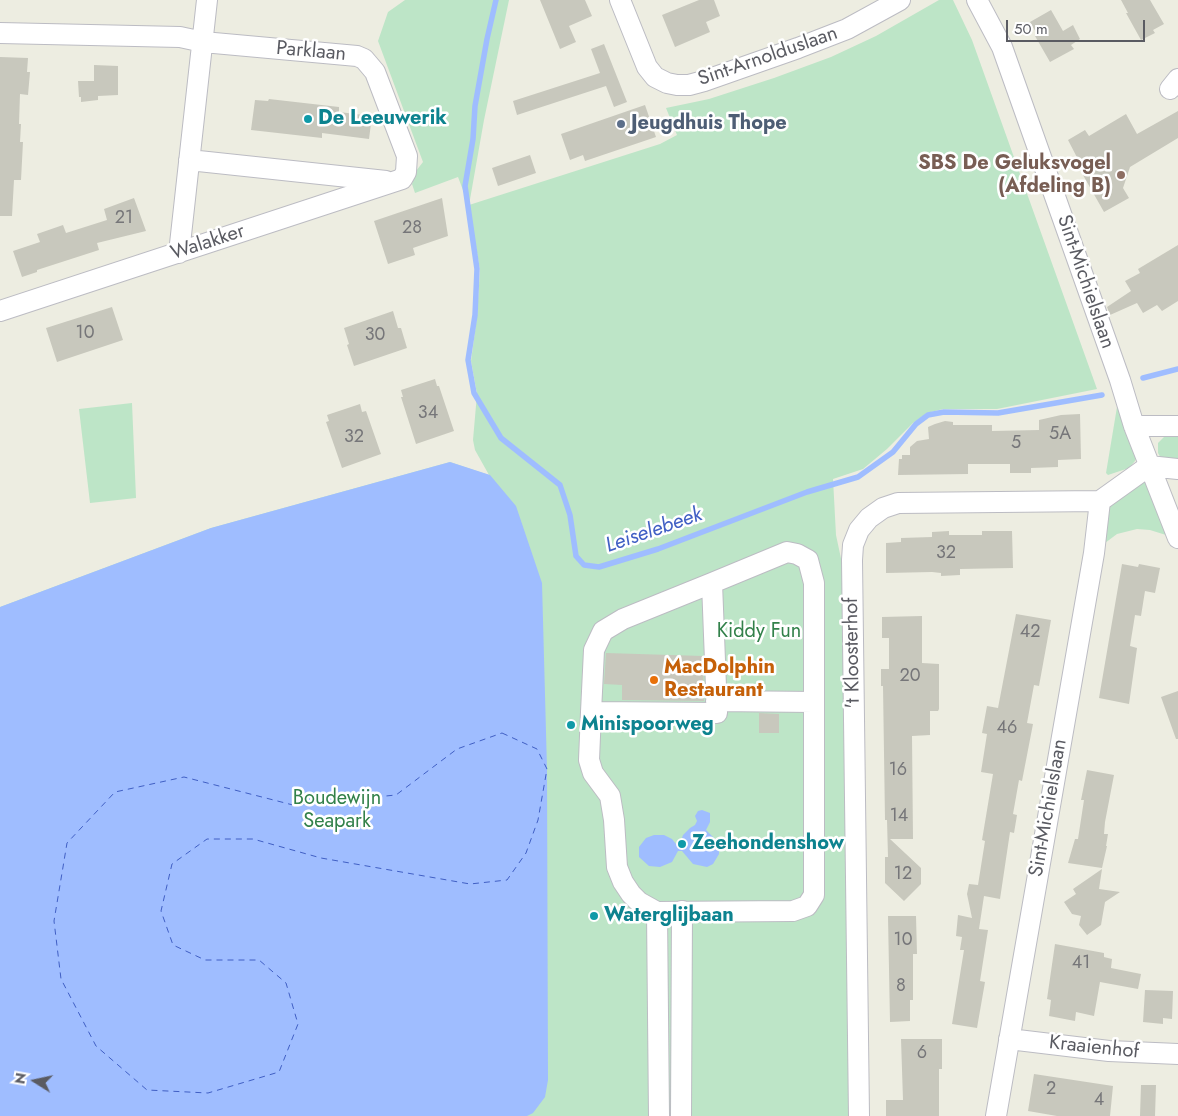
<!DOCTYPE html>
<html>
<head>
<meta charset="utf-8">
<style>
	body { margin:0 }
	#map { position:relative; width:1178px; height:1116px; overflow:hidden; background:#edede1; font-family:Jost,sans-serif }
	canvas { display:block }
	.north { position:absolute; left:10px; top:1056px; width:50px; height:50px; -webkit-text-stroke:4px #fff; paint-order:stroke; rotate:280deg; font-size:14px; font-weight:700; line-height:20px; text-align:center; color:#5a5b62 }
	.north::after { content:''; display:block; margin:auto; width:18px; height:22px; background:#5a5b62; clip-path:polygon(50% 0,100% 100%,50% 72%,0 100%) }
	.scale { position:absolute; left:1006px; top:20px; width:139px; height:22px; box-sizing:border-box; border:2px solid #5a5b62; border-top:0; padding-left:6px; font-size:15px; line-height:18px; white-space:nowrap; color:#5a5b62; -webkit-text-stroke:4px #fff; paint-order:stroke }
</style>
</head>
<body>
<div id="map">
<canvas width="1178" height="1116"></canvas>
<div class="north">N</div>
<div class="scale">50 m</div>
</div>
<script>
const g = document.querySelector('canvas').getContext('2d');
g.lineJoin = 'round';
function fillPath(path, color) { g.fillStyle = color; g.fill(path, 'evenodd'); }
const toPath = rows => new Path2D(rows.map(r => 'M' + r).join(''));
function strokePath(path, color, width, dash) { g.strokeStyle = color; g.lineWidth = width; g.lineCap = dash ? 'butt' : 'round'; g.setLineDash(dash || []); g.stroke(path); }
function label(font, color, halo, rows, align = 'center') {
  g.font = font + ' Jost,sans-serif'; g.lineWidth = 5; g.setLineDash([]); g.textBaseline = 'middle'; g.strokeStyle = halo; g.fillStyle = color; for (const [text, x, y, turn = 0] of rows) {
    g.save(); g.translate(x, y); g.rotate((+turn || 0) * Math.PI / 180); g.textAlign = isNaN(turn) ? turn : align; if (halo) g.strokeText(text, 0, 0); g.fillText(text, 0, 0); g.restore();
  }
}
fillPath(toPath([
	[405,0,509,0,484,120,469,205,660,144,677,135,666,108,709,99,774,78,831,57,876,36,939,0,953,0,972,40,1097,389,997,409,943,409,927,413,913,423,887,449,863,469,833,479,836,535,843,568,850,1116,0,1116,0,607,211,528,450,462,489,475,475,450,473,440,477,394,471,361,477,316,480,270,469,206,458,177,415,193,412,184,416,171,423,162,378,41,388,12],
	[132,403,136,498,90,503,79,409],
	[1117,407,1137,456,1135,461,1129,468,1108,475,1106,473],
	[1166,435,1178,435,1178,464,1162,460,1158,453,1158,443],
	[1143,482,1146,482,1166,535,1150,530,1137,529,1117,534,1105,543,1108,509,1110,506]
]), '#bde5c7');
fillPath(toPath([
	[450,462,490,475,516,506,542,583,547,769,548,1080,545,1097,533,1113,527,1116,0,1116,0,607,211,528],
	[702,810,710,813,710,822,706,830,717,841,719,848,719,854,713,864,707,867,693,864,682,851,678,851,672,862,660,867,649,866,639,857,639,847,646,838,654,835,664,835,672,839,676,844,680,844,683,835,690,828,695,825,697,821,695,816,698,811]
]), '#9fbdff');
strokePath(toPath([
	[496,0,487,39,475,106,473,139,465,186,477,269,475,315,468,360,474,393,501,438,560,485,570,515,576,556,584,565,599,567,658,549,807,492,858,477,893,452,916,424,928,415,944,412,998,413,1102,395],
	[1143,378,1178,369]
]), '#9fbdff', 5.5);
strokePath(toPath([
	[502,733,537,749,547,769,538,820,526,853,507,880,470,884,321,858,253,839,207,839,172,864,161,911,173,945,205,960,259,960,286,983,298,1024,279,1072,208,1093,147,1090,96,1046,61,979,54,921,67,843,115,792,184,777,293,805,396,795,457,749,502,733]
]), '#405fc4', 1, [6, 5]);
fillPath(toPath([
	[540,0,585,0,592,16,569,26,576,42,560,49],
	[699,0,714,0,720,16,706,22,710,32,675,47,662,15],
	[1121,0,1150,0,1164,24,1153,30,1155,33,1141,40,1126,13,1128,13],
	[1051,10,1063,31,1073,25,1080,39,1071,45,1074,49,1050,62,1035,36,1037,34,1030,22],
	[604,44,627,102,614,107,606,86,517,115,513,101,600,73,591,49],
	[0,57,28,58,27,72,30,72,28,95,20,94,19,124,21,124,20,142,23,142,21,180,14,180,12,216,0,216],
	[94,65,118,66,118,95,98,96,98,100,81,102,81,97,79,97,78,81,94,81],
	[269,99,339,107,339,112,372,116,369,139,322,133,322,138,251,130,255,100,268,101],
	[645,105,656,137,585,161,583,155,570,160,561,134],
	[1178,111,1178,138,1130,167,1123,188,1129,198,1104,212,1079,168,1082,167,1068,140,1085,130,1089,136,1126,114,1137,134],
	[530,155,536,173,498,186,492,168],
	[134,198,146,231,97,243,99,250,37,270,37,272,22,277,13,251,40,242,37,234,63,225,66,233,107,220,104,209],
	[442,198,448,236,413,248,415,255,388,264,374,221],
	[1178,245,1178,301,1162,311,1157,305,1143,313,1137,303,1110,315,1107,307,1131,291,1125,281,1140,273,1138,269],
	[112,307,123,340,57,362,46,328],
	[393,311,398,328,401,328,407,348,354,366,347,345,349,344,344,328],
	[435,379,437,386,439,386,454,431,416,444,401,397,403,397,401,390],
	[360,404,362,412,366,411,381,454,342,468,326,422,329,421,327,415],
	[1080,414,1081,459,1058,460,1058,467,1031,468,1031,473,1010,473,1010,464,968,464,968,474,898,475,899,459,902,459,902,455,910,455,910,447,917,441,929,439,928,427,935,424,945,421,953,422,953,425,992,425,992,431,1039,430,1039,420,1061,415],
	[949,531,949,535,982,535,982,531,1012,531,1013,568,960,569,960,575,941,576,941,573,932,572,886,573,886,543,901,542,901,538,932,537,932,532],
	[1122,564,1138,567,1139,564,1160,568,1155,593,1145,591,1141,616,1135,615,1130,646,1137,648,1129,704,1099,698],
	[1016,614,1051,620,1039,686,1034,685,1027,723,1033,724,1022,781,1019,780,1013,814,1017,815,1014,833,1010,832,1000,899,984,896,979,929,988,930,980,981,985,982,977,1028,952,1024,964,950,960,950,962,937,956,936,958,915,972,918,967,894,969,884,978,885,985,841,982,840,993,774,981,772,987,734,982,733,987,706,998,708],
	[922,616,922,663,939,664,939,709,938,711,930,711,930,735,912,736,913,839,890,839,921,868,921,884,904,901,885,883,885,857,888,857,887,820,885,820,883,686,881,686,881,669,889,669,889,638,882,638,882,617],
	[606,653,703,656,704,701,622,700,622,685,604,684],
	[1178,691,1178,739,1176,739,1161,697],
	[759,713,779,714,779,733,759,733],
	[1087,770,1114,775,1105,822,1104,834,1108,834,1106,846,1107,846,1102,868,1068,863,1075,839,1078,839,1084,800,1081,800],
	[1102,869,1099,889,1120,892,1105,902,1101,925,1087,935,1079,925,1081,916,1072,914,1064,902,1076,894,1073,889],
	[888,916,916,916,917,954,913,954,913,1000,910,1000,910,1021,890,1022],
	[1055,944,1104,953,1104,957,1112,959,1111,968,1141,974,1138,989,1100,982,1094,1016,1076,1012,1075,1021,1049,1016,1051,1000,1047,999],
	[1145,990,1173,991,1172,1019,1163,1018,1163,1024,1143,1022],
	[901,1039,942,1039,942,1069,939,1069,939,1116,886,1116,886,1100,903,1100],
	[1034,1074,1113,1086,1110,1116,1057,1116,1028,1111],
	[1141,1085,1156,1085,1155,1116,1140,1116]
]), '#c8c8bd');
const street = toPath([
	[620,0,647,67,655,77,667,83,677,85,689,85,704,81,798,48,847,29,900,0],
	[977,0,1002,47,1120,380,1134,426,1178,538],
	[0,33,180,37,203,42,357,56,364,59,375,72,407,156,406,172,402,179,0,311],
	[1170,89,1178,79],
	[189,160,386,181],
	[179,253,207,0],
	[1134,426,1178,426],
	[716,701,814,702],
	[591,712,594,650,603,631,623,619,712,583,787,552,797,554,808,560,814,583,814,895,807,906,793,911,657,912,639,902,631,894,623,882,617,867,614,820,610,796,593,773,589,760,591,712,717,713,712,583],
	[657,912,659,1116],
	[1009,1039,1109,1051,1178,1054],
	[681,1116,682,911],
	[859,1116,852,560,853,545,859,530,869,518,883,508,898,503,1100,501,1149,466,1178,469],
	[996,1116,1094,553,1100,501]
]);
strokePath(street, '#bcbcc3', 22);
strokePath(street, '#fff', 20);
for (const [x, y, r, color] of [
	[308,119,5,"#0f9aa8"],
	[621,124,5,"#5c6f8a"],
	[1121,175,5,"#8d6e63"],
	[654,680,5,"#e8710a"],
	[571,725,5,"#0f9aa8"],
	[682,844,5,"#0f9aa8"],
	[594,916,5,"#0f9aa8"]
]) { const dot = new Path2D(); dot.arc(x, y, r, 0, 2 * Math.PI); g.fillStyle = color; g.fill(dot); strokePath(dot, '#fff', 2); }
label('18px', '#767679', null, [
	["21",124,219],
	["28",412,229],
	["10",85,334],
	["30",375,336],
	["34",428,414],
	["5A",1060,435],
	["32",354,438],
	["5",1016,444],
	["32",946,554],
	["42",1030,633],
	["20",910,677],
	["46",1007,729],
	["16",898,771],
	["14",899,817],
	["12",903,875],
	["10",903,941],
	["41",1081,964],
	["8",901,987],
	["6",922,1054],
	["2",1051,1090],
	["4",1099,1101]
]);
label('20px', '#5a5b62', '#fff', [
	["Parklaan",311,52,5],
	["Sint-Arnolduslaan",768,57,-19],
	["Walakker",208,243,-18],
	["Sint-Michielslaan",1085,282,71],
	["'t Kloosterhof",853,653,-91],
	["Sint-Michielslaan",1049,808,-80],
	["Kraaienhof",1094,1048,6]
]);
label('bold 20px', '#0d838f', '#fff', [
	["De Leeuwerik",318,119],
	["Minispoorweg",581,725],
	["Zeehondenshow",692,844],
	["Waterglijbaan",604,916]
], 'left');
label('bold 20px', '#4e5e75', '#fff', [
	["Jeugdhuis Thope",631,124]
], 'left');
label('bold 20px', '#785e54', '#fff', [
	["SBS De Geluksvogel",1111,164],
	["(Afdeling B)",1111,187]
], 'right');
label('20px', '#32814a', '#fff', [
	["Kiddy Fun",759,632],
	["Boudewijn",337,799],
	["Seapark",337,822]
]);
label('bold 20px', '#c56008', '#fff', [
	["MacDolphin",664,668],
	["Restaurant",664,691]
], 'left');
label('italic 21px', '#405fc4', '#fff', [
	["Leiselebeek",654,531,-19]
]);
</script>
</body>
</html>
